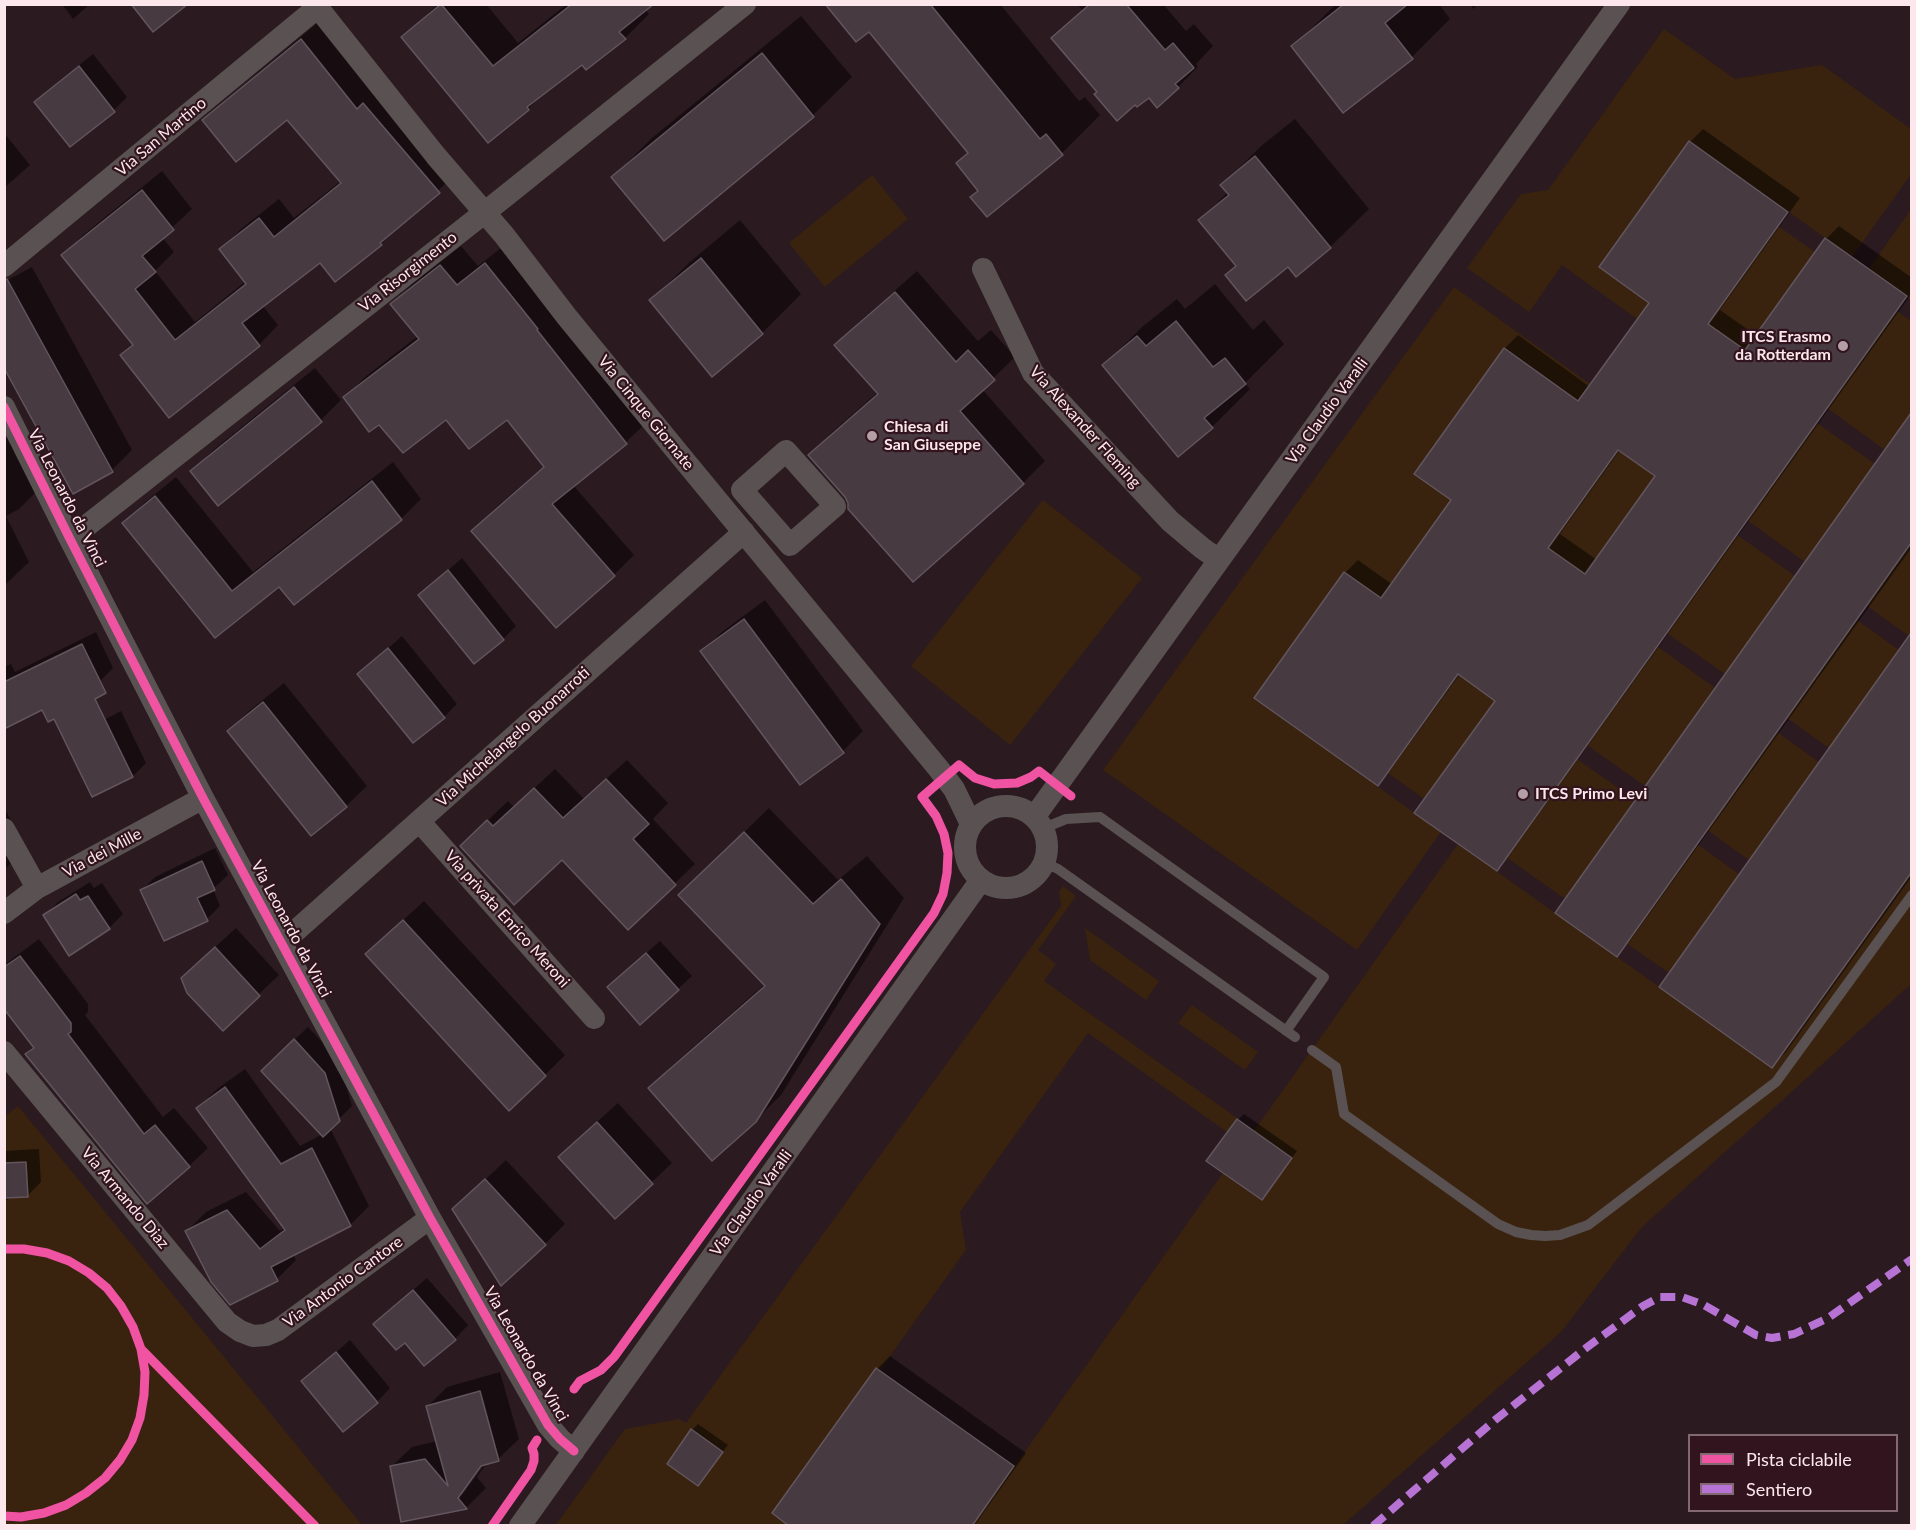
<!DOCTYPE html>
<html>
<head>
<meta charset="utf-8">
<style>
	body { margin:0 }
	#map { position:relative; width:1916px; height:1530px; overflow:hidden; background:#2b1a20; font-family:Lato,sans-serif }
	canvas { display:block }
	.frame { position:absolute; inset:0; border:6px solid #fce7ec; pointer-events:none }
	.legend { position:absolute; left:1688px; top:1434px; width:210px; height:78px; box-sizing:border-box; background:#31141e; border:2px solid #826870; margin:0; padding:8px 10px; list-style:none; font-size:18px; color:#fce7ec }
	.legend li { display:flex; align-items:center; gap:12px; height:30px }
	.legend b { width:30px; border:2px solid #826870 }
</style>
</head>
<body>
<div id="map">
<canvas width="1916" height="1530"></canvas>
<div class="frame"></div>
<ul class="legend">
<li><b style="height:8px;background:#f153a3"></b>Pista ciclabile</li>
<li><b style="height:8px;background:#b673d3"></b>Sentiero</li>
</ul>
</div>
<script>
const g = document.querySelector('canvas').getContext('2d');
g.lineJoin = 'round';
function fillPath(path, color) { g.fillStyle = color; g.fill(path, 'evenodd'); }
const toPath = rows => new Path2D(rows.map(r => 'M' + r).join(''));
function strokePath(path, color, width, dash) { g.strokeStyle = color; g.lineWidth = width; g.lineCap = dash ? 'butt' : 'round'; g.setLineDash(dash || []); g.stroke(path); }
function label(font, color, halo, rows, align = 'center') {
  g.font = font + ' Lato,sans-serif'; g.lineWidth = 4.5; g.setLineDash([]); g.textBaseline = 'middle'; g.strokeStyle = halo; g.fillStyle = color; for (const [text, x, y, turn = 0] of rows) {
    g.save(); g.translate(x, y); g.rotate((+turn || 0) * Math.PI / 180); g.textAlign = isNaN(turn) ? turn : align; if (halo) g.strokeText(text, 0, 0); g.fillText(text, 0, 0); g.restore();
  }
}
fillPath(toPath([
	[1664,29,1735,79,1822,65,1911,129,1911,174,1852,257,1689,141,1599,267,1649,303,1637,319,1562,265,1529,312,1467,268,1521,194,1548,190],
	[872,175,908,219,825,287,789,243],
	[1911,209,1911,300,1869,269],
	[1778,226,1815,252,1757,334,1753,356,1708,324],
	[1454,287,1590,384,1578,401,1504,348,1414,473,1451,500,1381,598,1344,572,1254,698,1441,832,1357,950,1103,770],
	[1897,311,1911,321,1911,413,1885,450,1827,408],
	[1817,423,1875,464,1805,562,1747,520],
	[1618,450,1655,476,1585,574,1548,548],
	[1043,500,1142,578,1010,745,911,666],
	[1736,534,1795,576,1725,674,1667,633],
	[1911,543,1911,633,1909,636,1867,606],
	[1857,620,1899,650,1829,748,1787,718],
	[1657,646,1715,688,1645,786,1587,745],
	[1458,674,1503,707,1484,716,1424,799,1388,773],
	[1777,732,1819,762,1749,860,1707,830],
	[1577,759,1635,800,1565,899,1506,857],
	[1458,844,1772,1067,1911,873,1911,984,1642,1227,1561,1332,1343,1525,972,1526,1223,1173,1261,1200,1292,1159,1254,1131],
	[1697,844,1739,874,1669,973,1626,943],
	[1063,886,1076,896,1038,950,1056,964,1044,981,1237,1118,1227,1132,1088,1033,960,1212,966,1250,880,1370,997,1454,946,1525,555,1526,625,1429,679,1419,686,1423,1061,906,1059,892],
	[1085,928,1159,981,1146,1000,1090,960],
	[1192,1005,1258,1052,1245,1070,1178,1023],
	[18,1106,362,1525,5,1525,4,1117]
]), '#39230e');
fillPath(toPath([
	[62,4,90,4,73,19],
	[438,4,486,4,518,43,567,4,652,4,645,9,649,14,625,38,582,63,548,89,528,109,403,37],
	[827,4,1000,4,1079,101,1085,97,1100,115,1062,153,987,215,969,152,869,30],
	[1077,4,1163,4,1186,31,1194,24,1213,46,1196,64,1198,67,1178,87,1098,91,1053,38,1082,10],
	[1336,4,1439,4,1450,19,1412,57,1293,47],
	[1470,4,1479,4,1473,9],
	[801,16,852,77,813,115,664,238,613,177,652,138],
	[321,20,458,172,381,244,335,280,320,261,262,305,278,325,259,345,122,355,134,343,63,256,82,236,162,171,192,209,162,237,174,252,155,271,195,322,246,281,221,249,241,229,279,199,294,218,341,181,287,118,204,120,224,101],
	[93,54,127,97,114,110,70,145,36,102,49,89],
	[1295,119,1369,209,1330,247,1288,265,1237,265,1200,220,1228,192,1222,185,1261,146],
	[1703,129,1800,198,1720,310,1757,336,1826,239,1839,226,1912,278,1912,293,1509,856,1496,869,1497,700,1460,674,1390,771,1377,785,1345,573,1358,560,1393,585,1453,500,1416,473,1505,348,1518,335,1590,387,1651,302,1690,142],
	[1620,450,1657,476,1597,560,1560,534],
	[4,133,30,165,4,188],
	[740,220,801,294,762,333,712,375,651,300,690,262],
	[506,244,647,422,626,442,573,485,634,555,614,575,556,626,473,531,493,510,545,465,508,418,447,418,379,423,345,397,365,377,418,336,392,304,412,284,461,246,478,266],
	[32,267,132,450,112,470,4,282],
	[917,271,978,341,991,330,1015,357,982,389,1045,461,1023,483,913,580,846,496,810,455,831,433,878,392,837,345,858,323],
	[1215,284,1253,330,1264,320,1284,344,1245,383,1250,389,1212,427,1104,365,1142,327,1177,299,1185,309],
	[315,368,341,400,321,420,218,504,192,471,212,451],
	[1912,415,1912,547,1630,941,1616,955,1557,912],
	[4,416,41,487,19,509,6,516,29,562,4,586],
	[393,462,421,499,401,519,294,603,280,585,215,636,124,523,144,503,176,477,253,572],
	[462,558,516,626,503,639,420,595],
	[765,600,863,731,843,751,800,783,702,652,722,632],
	[96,632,113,668,100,681,4,727,4,667,11,664,15,672],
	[402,636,457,704,444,717,359,674],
	[1912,636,1912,876,1786,1052,1772,1066,1661,986],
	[284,683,367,786,346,806,312,834,229,731,249,711],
	[121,711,146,763,133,776,93,795,82,731],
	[627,760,668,803,653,819,695,864,628,928,562,858,482,826,508,801,514,807,555,769,584,799],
	[4,807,26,849,4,870],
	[769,808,838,880,867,856,904,898,781,1095,755,1121,650,1088,675,1063,765,984,705,870],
	[215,848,228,875,213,889,220,906,207,919,141,891,155,877],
	[90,882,94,888,102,883,123,914,109,928,70,954,45,915,58,902],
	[424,901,565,1055,545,1075,388,934],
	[236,928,279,975,223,1028,203,958],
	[39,939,88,1004,88,1012,85,1015,163,1117,174,1108,208,1148,189,1166,147,1201,27,1054,35,1047,4,1006,4,965],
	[660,941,692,976,678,989,622,974],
	[308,1027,338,1059,352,1106,330,1128,369,1206,350,1225,293,1254,296,1260,277,1279,187,1231,206,1212,246,1192,280,1231,285,1228,198,1108,217,1089,245,1069,300,1146,323,1134,276,1057],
	[618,1103,672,1163,615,1217,580,1137],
	[1244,1114,1297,1151,1268,1192,1238,1120],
	[39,1149,41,1182,28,1195,15,1196,4,1201,4,1151],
	[506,1160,565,1224,545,1244,454,1209],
	[427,1278,468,1325,455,1339,388,1311],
	[350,1340,390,1388,377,1402,303,1381],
	[890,1356,1026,1453,974,1526,791,1526,774,1513,877,1369],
	[500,1372,519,1439,498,1459,488,1462,477,1477,486,1488,466,1508,391,1467,412,1447,437,1441,427,1407,447,1387],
	[485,1459,487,1461,462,1495,458,1495],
	[698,1424,728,1445,698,1484,692,1430]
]), '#0007');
const building = toPath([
	[131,4,188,4,153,32,131,4],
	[441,4,493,66,572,4,654,4,619,32,626,39,586,70,582,65,527,107,529,110,488,143,401,37,441,4],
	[825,4,930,4,1040,139,1046,134,1063,155,987,217,970,197,978,191,956,163,968,153,869,32,856,42,825,4],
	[1090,4,1126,4,1165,50,1173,43,1194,68,1175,84,1179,88,1157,108,1149,98,1137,107,1135,105,1117,121,1094,94,1097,92,1051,38,1090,4],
	[1344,4,1408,4,1385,23,1413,59,1343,113,1291,46,1344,4],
	[301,39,357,109,363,103,440,193,380,243,382,245,335,282,320,263,242,323,260,346,169,418,120,355,133,345,61,255,142,190,174,230,142,256,156,272,135,289,175,340,246,284,219,249,259,218,274,237,341,183,287,120,236,162,202,120,301,39],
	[762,53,814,117,664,241,611,177,762,53],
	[79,66,115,112,70,147,34,102,79,66],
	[1689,141,1788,212,1708,324,1745,350,1825,238,1907,296,1497,871,1414,813,1495,701,1458,674,1378,786,1254,698,1344,572,1381,598,1451,500,1414,474,1504,348,1578,401,1649,303,1599,267,1689,141],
	[1618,450,1655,476,1585,574,1548,548,1618,450],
	[1255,156,1331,248,1296,277,1288,267,1246,301,1225,275,1236,266,1198,220,1229,195,1220,185,1255,156],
	[701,258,763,334,712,377,649,300,701,258],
	[485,263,538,329,537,330,627,444,552,504,615,576,556,628,471,531,544,467,507,420,469,449,446,420,403,453,379,425,369,432,343,397,419,339,390,304,440,265,457,285,485,263],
	[4,279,7,279,113,472,73,494,4,368,4,279],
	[895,292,956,362,968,350,995,380,960,411,1024,484,913,582,848,509,848,503,845,497,808,455,878,394,834,345,895,292],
	[1176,321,1213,367,1225,358,1246,384,1204,418,1213,428,1178,457,1102,365,1137,336,1146,346,1176,321],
	[294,387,322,422,218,506,190,471,294,387],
	[1911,413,1911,543,1617,957,1555,913,1911,413],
	[372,481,402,520,294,605,279,587,215,638,122,523,155,496,232,591,372,481],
	[448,570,504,640,474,664,418,595,448,570],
	[744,619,844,753,800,785,700,651,744,619],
	[1911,633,1911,873,1772,1068,1659,987,1911,633],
	[82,644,106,693,95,699,133,777,92,797,54,719,48,722,42,710,4,729,4,682,82,644],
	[388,648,445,718,413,743,357,674,388,648],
	[263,702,347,807,311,836,227,731,263,702],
	[606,779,649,824,633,839,676,885,628,930,562,860,514,905,460,846,487,820,493,826,534,788,563,818,606,779],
	[744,832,813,904,841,879,880,924,756,1122,712,1161,648,1088,765,986,678,895,744,832],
	[202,861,215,890,197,898,208,921,164,941,140,890,202,861],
	[76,894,80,900,88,896,110,929,69,956,43,915,76,894],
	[403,920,546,1076,509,1111,365,954,403,920],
	[215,947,260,996,223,1031,187,993,181,978,215,947],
	[646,953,679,990,640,1025,607,987,646,953],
	[20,956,71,1023,71,1032,68,1034,144,1134,155,1125,190,1167,147,1204,25,1054,34,1048,4,1009,4,967,20,956],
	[294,1039,325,1073,340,1121,323,1137,261,1071,294,1039],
	[225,1087,281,1164,312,1148,351,1226,271,1267,278,1281,230,1305,211,1282,185,1231,227,1210,260,1249,285,1230,196,1108,225,1087],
	[1237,1119,1292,1158,1262,1200,1206,1161,1237,1119],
	[597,1122,653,1184,615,1219,558,1157,597,1122],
	[26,1162,28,1197,4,1198,4,1163,26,1162],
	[485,1179,546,1245,501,1286,452,1209,485,1179],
	[413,1290,456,1340,424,1366,405,1343,396,1350,373,1324,413,1290],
	[336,1352,378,1403,343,1432,301,1381,336,1352],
	[876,1368,1014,1466,972,1526,789,1526,772,1513,876,1368],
	[480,1391,499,1461,481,1466,458,1498,467,1509,401,1522,390,1466,425,1459,448,1486,426,1406,480,1391],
	[691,1429,723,1452,698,1486,667,1464,691,1429]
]);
fillPath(building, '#473a41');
strokePath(building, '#62555d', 1.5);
strokePath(toPath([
	[1044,828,1066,819,1100,817,1324,977,1286,1031],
	[1045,863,1058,869,1295,1037],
	[1312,1050,1336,1067,1344,1114,1498,1224,1516,1232,1531,1235,1545,1236,1560,1235,1588,1225,1600,1216,1776,1082,1912,895]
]), '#5a5252', 10);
strokePath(toPath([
	[315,4,436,156,504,235,567,317,684,460,938,768,954,789,971,824],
	[4,266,318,7],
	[983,269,1033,373,1170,521,1202,548,1219,560],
	[4,407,70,539,203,798,430,1218,548,1425,560,1439,574,1451],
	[786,451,835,506,790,545,742,490,786,451],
	[70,539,503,198,745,4],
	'965 847a41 41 0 1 1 82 0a41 41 0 1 1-82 0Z',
	[1035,816,1619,4],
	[419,821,594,1018],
	[4,829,37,888],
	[4,913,37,888,203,798],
	[282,943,744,532],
	[4,1052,227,1322,240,1331,253,1336,266,1335,278,1330,430,1218],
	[520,1526,981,880]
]), '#5a5252', 22);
strokePath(toPath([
	[1373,1526,1495,1420,1586,1348,1643,1306,1660,1297,1682,1297,1704,1305,1756,1335,1772,1338,1794,1334,1828,1318,1912,1259]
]), '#b673d3', 8, [15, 8]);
strokePath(toPath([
	[4,407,70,539,203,798,430,1218,548,1425,560,1439,574,1451],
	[4,1249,24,1249,47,1253,69,1261,89,1273,107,1288,121,1306,133,1327,141,1349,145,1372,144,1395,140,1418,132,1440,120,1460,105,1478,86,1493,66,1505,44,1513,21,1517,4,1516],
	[141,1349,315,1526],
	[574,1389,580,1381,601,1370,614,1357,934,913,943,894,947,873,948,853,944,834,936,816,922,797,959,765,975,778,994,784,1017,783,1031,777,1039,771,1071,796],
	[492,1526,531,1470,534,1461,534,1454,532,1448,537,1440]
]), '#f153a3', 9);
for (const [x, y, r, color] of [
	[1843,346,6,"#b39fa5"],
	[872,436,6,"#b39fa5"],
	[1523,794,6,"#b39fa5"]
]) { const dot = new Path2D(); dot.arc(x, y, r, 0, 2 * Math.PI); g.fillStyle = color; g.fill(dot); strokePath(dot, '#31141e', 2); }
label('16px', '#fce7ec', '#31141e', [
	["Via San Martino",161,137,-40],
	["Via Risorgimento",408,272,-38],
	["Via Claudio Varalli",1327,411,-54],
	["Via Cinque Giornate",646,413,51],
	["Via Alexander Fleming",1085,427,48],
	["Via Leonardo da Vinci",67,498,63],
	["Via Michelangelo Buonarroti",513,737,-42],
	["Via dei Mille",102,853,-28],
	["Via privata Enrico Meroni",507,919,48],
	["Via Leonardo da Vinci",291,929,62],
	["Via Armando Diaz",125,1198,50],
	["Via Claudio Varalli",751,1203,-54],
	["Via Antonio Cantore",343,1282,-36],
	["Via Leonardo da Vinci",526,1354,60]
]);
label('bold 16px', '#fce7ec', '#31141e', [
	["ITCS Erasmo",1831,337,"right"],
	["da Rotterdam",1831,355,"right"],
	["Chiesa di",884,427],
	["San Giuseppe",884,445],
	["ITCS Primo Levi",1535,794]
], 'left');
</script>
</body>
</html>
